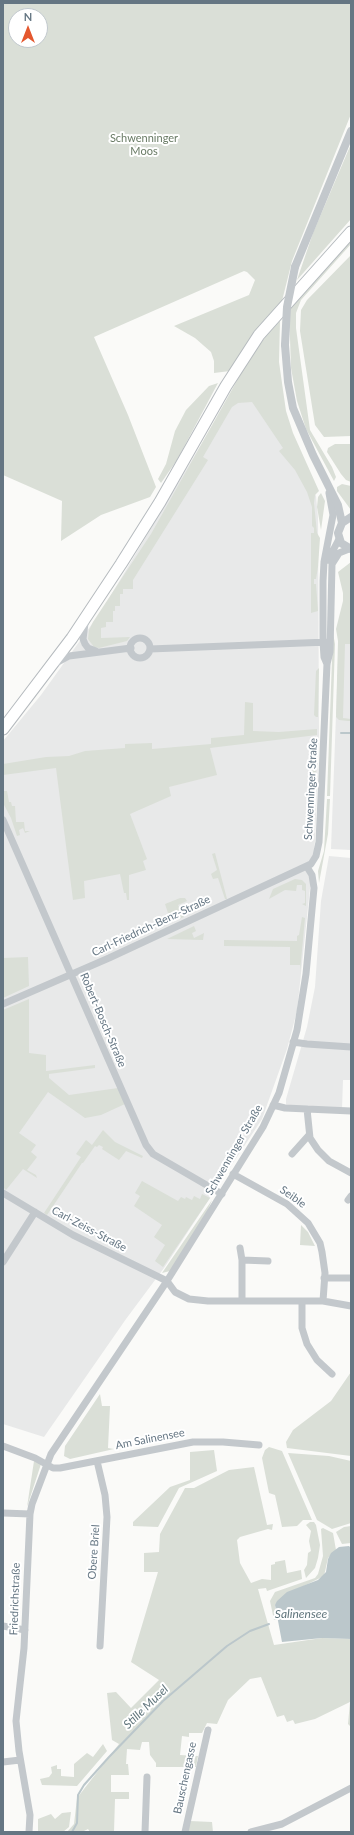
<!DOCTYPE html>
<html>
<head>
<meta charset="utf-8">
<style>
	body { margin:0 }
	#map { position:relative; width:354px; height:1835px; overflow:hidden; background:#fafaf8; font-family:Lato,sans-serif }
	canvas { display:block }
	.frame { position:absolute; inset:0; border:4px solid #657683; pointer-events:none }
	.north { position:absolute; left:8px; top:8px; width:40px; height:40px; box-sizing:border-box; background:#fff; border:1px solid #c1c8cd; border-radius:50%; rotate:0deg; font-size:11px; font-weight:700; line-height:16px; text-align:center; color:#657683 }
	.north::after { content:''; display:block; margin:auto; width:14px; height:18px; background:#e4572e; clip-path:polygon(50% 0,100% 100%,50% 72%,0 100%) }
</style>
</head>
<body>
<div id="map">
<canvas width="354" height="1835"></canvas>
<div class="frame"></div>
<div class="north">N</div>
</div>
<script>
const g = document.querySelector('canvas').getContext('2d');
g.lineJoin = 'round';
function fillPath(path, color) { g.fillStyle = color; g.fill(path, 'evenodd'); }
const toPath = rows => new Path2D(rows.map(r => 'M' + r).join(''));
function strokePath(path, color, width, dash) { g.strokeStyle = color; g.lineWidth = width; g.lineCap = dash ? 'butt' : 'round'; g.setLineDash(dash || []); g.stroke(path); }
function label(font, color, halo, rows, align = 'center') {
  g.font = font + ' Lato,sans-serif'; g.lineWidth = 4; g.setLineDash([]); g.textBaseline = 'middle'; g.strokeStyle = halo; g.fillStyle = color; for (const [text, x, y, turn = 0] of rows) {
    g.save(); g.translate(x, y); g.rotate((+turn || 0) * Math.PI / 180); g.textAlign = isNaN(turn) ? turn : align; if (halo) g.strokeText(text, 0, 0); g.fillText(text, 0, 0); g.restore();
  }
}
fillPath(toPath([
	[273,397,316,496,318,517,319,735,315,841,297,1011,287,1049,262,1119,164,1268,126,1319,44,1437,3,1424,3,741,41,695,102,610,229,398],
	[339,634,351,635,351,850,331,849],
	[329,856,351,858,351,1080,343,1080,342,1109,286,1106,286,1099,307,1027,315,987,321,901]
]), '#e8e9e9');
fillPath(toPath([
	[3,3,351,3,351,114,292,261,282,301,230,371,214,373,214,361,211,352,195,338,174,326,249,295,255,280,247,272,244,271,94,337,128,415,156,487,150,497,101,515,61,541,62,501,3,475],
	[16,16,40,16,40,40,16,40],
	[351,144,351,219,297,280,313,233],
	[351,238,351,244,301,300,296,313,296,328,310,430,332,467,336,477,334,481,306,429,297,401,291,368,289,309],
	[351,255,351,436,324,437,315,425,300,331,301,310,307,300],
	[280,321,279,362,286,411,293,433,319,491,315,495,314,503,317,533,320,538,318,567,316,579,314,579,314,584,316,584,318,611,311,613,311,533,314,533,314,528,312,526,312,507,307,492,295,470,279,451,283,448,252,402,238,403,232,407,203,457,208,460,133,580,133,589,123,589,123,594,120,594,120,606,115,606,115,611,113,611,113,622,106,622,106,627,101,628,101,638,130,637,127,641,99,648,94,647,88,639,89,630,93,622,151,534,248,361,266,336],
	[218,383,177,460,161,483,158,479,166,464,175,431,186,410,209,386],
	[335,444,351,444,351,482,346,480,341,474,327,452,328,448],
	[342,484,351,486,351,510,337,491,337,487],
	[321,493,325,501,321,530,317,507,318,497],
	[351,562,351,644,345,644,343,718,351,719,351,721,348,721,339,720,336,717,338,641,336,629,343,601,343,593,338,572],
	[333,633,335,644,330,796,327,796],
	[319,668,318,717,316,717,314,715,316,671],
	[245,702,253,703,253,731,279,732,317,729,317,735,210,748,217,775,169,787,171,796,130,814,147,859,143,861,146,870,129,875,129,900,127,900,126,893,124,893,120,874,84,881,85,898,73,900,56,768,3,775,3,764,46,757,69,756,85,751,125,748,125,744,152,743,152,749,211,744,211,738,244,735],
	[313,753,317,753,314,808,312,808],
	[3,791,7,791,9,802,11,802,12,806,15,806,16,822,24,822,25,831,30,831,25,833,23,828,19,830,20,835,17,836,11,818,3,803],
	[327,799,330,799,328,834,319,883,318,871,324,851],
	[215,853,227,899,225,899,218,878,213,879,211,874,217,870,212,854],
	[295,879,302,880,306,884,306,906,302,904,305,903,305,891,302,890,302,885,297,885,296,891,285,890,269,899,273,889],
	[180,898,185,898,187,901,178,905,184,917,171,922,165,904],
	[302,917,305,918,300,972,300,965,290,965,290,947,224,946,224,940,297,941,297,936,299,935],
	[194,926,196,931,192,933,194,938,204,933,203,940,167,939],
	[28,957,29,986,3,998,3,958],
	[29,999,29,1053,46,1055,46,1071,95,1065,95,1068,49,1074,49,1078,69,1095,118,1088,125,1104,101,1115,85,1118,48,1092,19,1133,36,1145,31,1152,37,1157,27,1170,36,1175,37,1178,23,1169,6,1190,3,1187,4,1078,3,1077,3,1010],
	[103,1130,115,1142,143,1156,142,1158,126,1151,119,1160,102,1149,103,1147,99,1145,97,1147,95,1146,83,1163,82,1163,47,1215,44,1213,81,1157,76,1154,86,1140,92,1145],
	[142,1181,178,1201,181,1197,185,1199,186,1197,192,1200,194,1196,200,1199,202,1194,210,1198,163,1267,155,1261,165,1245,154,1237,162,1225,134,1206,140,1196,135,1193],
	[212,1200,205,1217,170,1271,162,1273],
	[301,1225,308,1232,315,1246,300,1245],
	[351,1372,351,1456,287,1448,286,1442,293,1430,331,1401],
	[100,1394,102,1406,110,1406,108,1448,114,1449,70,1459,64,1456,65,1446],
	[269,1447,282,1451,312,1520,303,1520,297,1526,282,1527,275,1495,269,1493,262,1458,265,1450],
	[214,1450,217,1471,179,1488,158,1527,133,1526,133,1522,170,1487,190,1480,190,1452],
	[288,1453,329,1456,351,1461,351,1523,332,1529,317,1520],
	[34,1461,41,1464,27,1507],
	[254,1467,267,1525,273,1524,272,1530,268,1529,240,1537,237,1540,240,1563,251,1583,262,1579,271,1580,271,1565,275,1564,275,1562,285,1560,287,1573,301,1570,302,1579,267,1591,266,1588,258,1589,274,1645,322,1638,351,1639,351,1727,348,1724,350,1702,315,1719,295,1724,293,1720,287,1722,284,1715,277,1717,261,1677,250,1679,228,1700,217,1724,207,1723,202,1733,189,1733,189,1737,182,1736,180,1755,198,1756,196,1767,156,1767,156,1763,150,1755,149,1742,142,1742,140,1750,127,1749,126,1764,128,1764,129,1775,111,1775,111,1792,129,1792,129,1799,115,1799,114,1832,90,1832,88,1829,82,1832,67,1832,74,1824,77,1798,119,1744,112,1740,107,1693,116,1692,131,1708,159,1680,131,1662,158,1572,144,1572,144,1553,159,1552,160,1534,185,1488,194,1488,229,1470],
	[310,1522,314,1522,316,1525,320,1545,318,1558,315,1568,306,1578,304,1570,307,1565,308,1553,311,1551,309,1541,311,1531,306,1525],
	[351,1526,351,1543,342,1544,336,1532,344,1527],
	[323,1528,333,1533,336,1550,328,1558,324,1576,300,1588,275,1605,277,1620,274,1620,270,1601,275,1592,315,1578,318,1574,323,1556,321,1529],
	[103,1744,107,1751,77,1786,42,1785,40,1779,49,1777,52,1773,51,1767,57,1765,57,1769,61,1769,61,1776,74,1777,74,1764,87,1753,93,1757],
	[71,1812,69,1827,63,1832,38,1832,38,1819,51,1814,55,1819,62,1813],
	[190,1821,212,1822,213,1832,187,1832]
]), '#dadfd7');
fillPath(toPath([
	[349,1546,351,1548,351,1639,322,1638,282,1642,275,1605,277,1601,287,1592,318,1580,326,1572,328,1559,331,1553,339,1547]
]), '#bbc7cb');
strokePath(toPath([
	[341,733,351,733],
	[72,1832,77,1823,78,1795,84,1785,109,1757,163,1701,227,1646,250,1631,269,1624]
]), '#bbc7cb', 2);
const primary = toPath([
	[3,729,72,638,121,564,160,502,226,386,259,335,351,232]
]);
strokePath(primary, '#b5babe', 13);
strokePath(toPath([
	[328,560,339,539],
	[85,623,83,639,85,644,88,648,96,651],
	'130 648a10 10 0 1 1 20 0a10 10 0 1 1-20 0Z',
	[150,649,328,642],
	[56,663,69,656,131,648],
	[327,664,324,657,323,642,323,581,324,562,333,515,329,493],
	[3,820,146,1145,153,1154,222,1194],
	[3,1004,109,958,311,864,316,856,319,842,327,664,330,652,332,564,339,553,349,549],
	[293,1042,307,1044,351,1047],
	[273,1105,285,1108,351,1111],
	[307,1109,310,1138,318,1150,329,1161,351,1173],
	[292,1154,309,1135],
	[233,1174,287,1204,308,1223,320,1243,322,1252,325,1273,323,1301],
	[3,1193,73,1235,167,1281,175,1292,189,1299,208,1301,323,1301,351,1306],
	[348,1200,351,1196],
	[240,1248,242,1260],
	[3,1262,35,1212],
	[324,1278,351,1278],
	[242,1301,242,1260,268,1261],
	[302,1301,302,1328,307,1344,317,1360,332,1374],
	[3,1446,35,1458,53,1468,60,1468,193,1442,223,1442,259,1445],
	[97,1461,105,1495,107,1517,100,1646],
	[3,1513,30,1514],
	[3,1626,25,1630],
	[3,1762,20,1760],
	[29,1832,30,1815,19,1751,16,1721,24,1648,30,1514,32,1504,51,1454,167,1281,263,1127,279,1093,297,1030,306,974,314,888,312,875,307,867],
	[145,1832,147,1777],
	[185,1832,208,1730],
	[251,1832,282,1824,351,1788]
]), '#c3c8cc', 7);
strokePath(toPath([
	[295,267,351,131],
	[285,345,288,382,293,408,313,455,338,505,342,523],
	[351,517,342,523,338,533,341,543,351,549]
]), '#c3c8cc', 8);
strokePath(primary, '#fff', 11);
strokePath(toPath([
	[285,345,287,307,295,267]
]), '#c3c8cc', 8);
label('11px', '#687a64', '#fff', [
	["Schwenninger",144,138],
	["Moos",144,151]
]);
label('11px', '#657683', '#fff', [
	["Schwenninger Straße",311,789,-87],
	["Carl-Friedrich-Benz-Straße",151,926,-25],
	["Robert-Bosch-Straße",103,1020,67],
	["Schwenninger Straße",234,1150,-60],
	["Seible",293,1197,35],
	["Carl-Zeiss-Straße",89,1229,28],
	["Am Salinensee",150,1439,-11],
	["Obere Briel",94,1552,-86],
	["Friedrichstraße",15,1599,-88],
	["Bauschengasse",185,1778,-78]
]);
label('italic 12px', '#60757c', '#fff', [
	["Salinensee",301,1614],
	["Stille Musel",146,1707,-44]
]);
</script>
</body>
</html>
